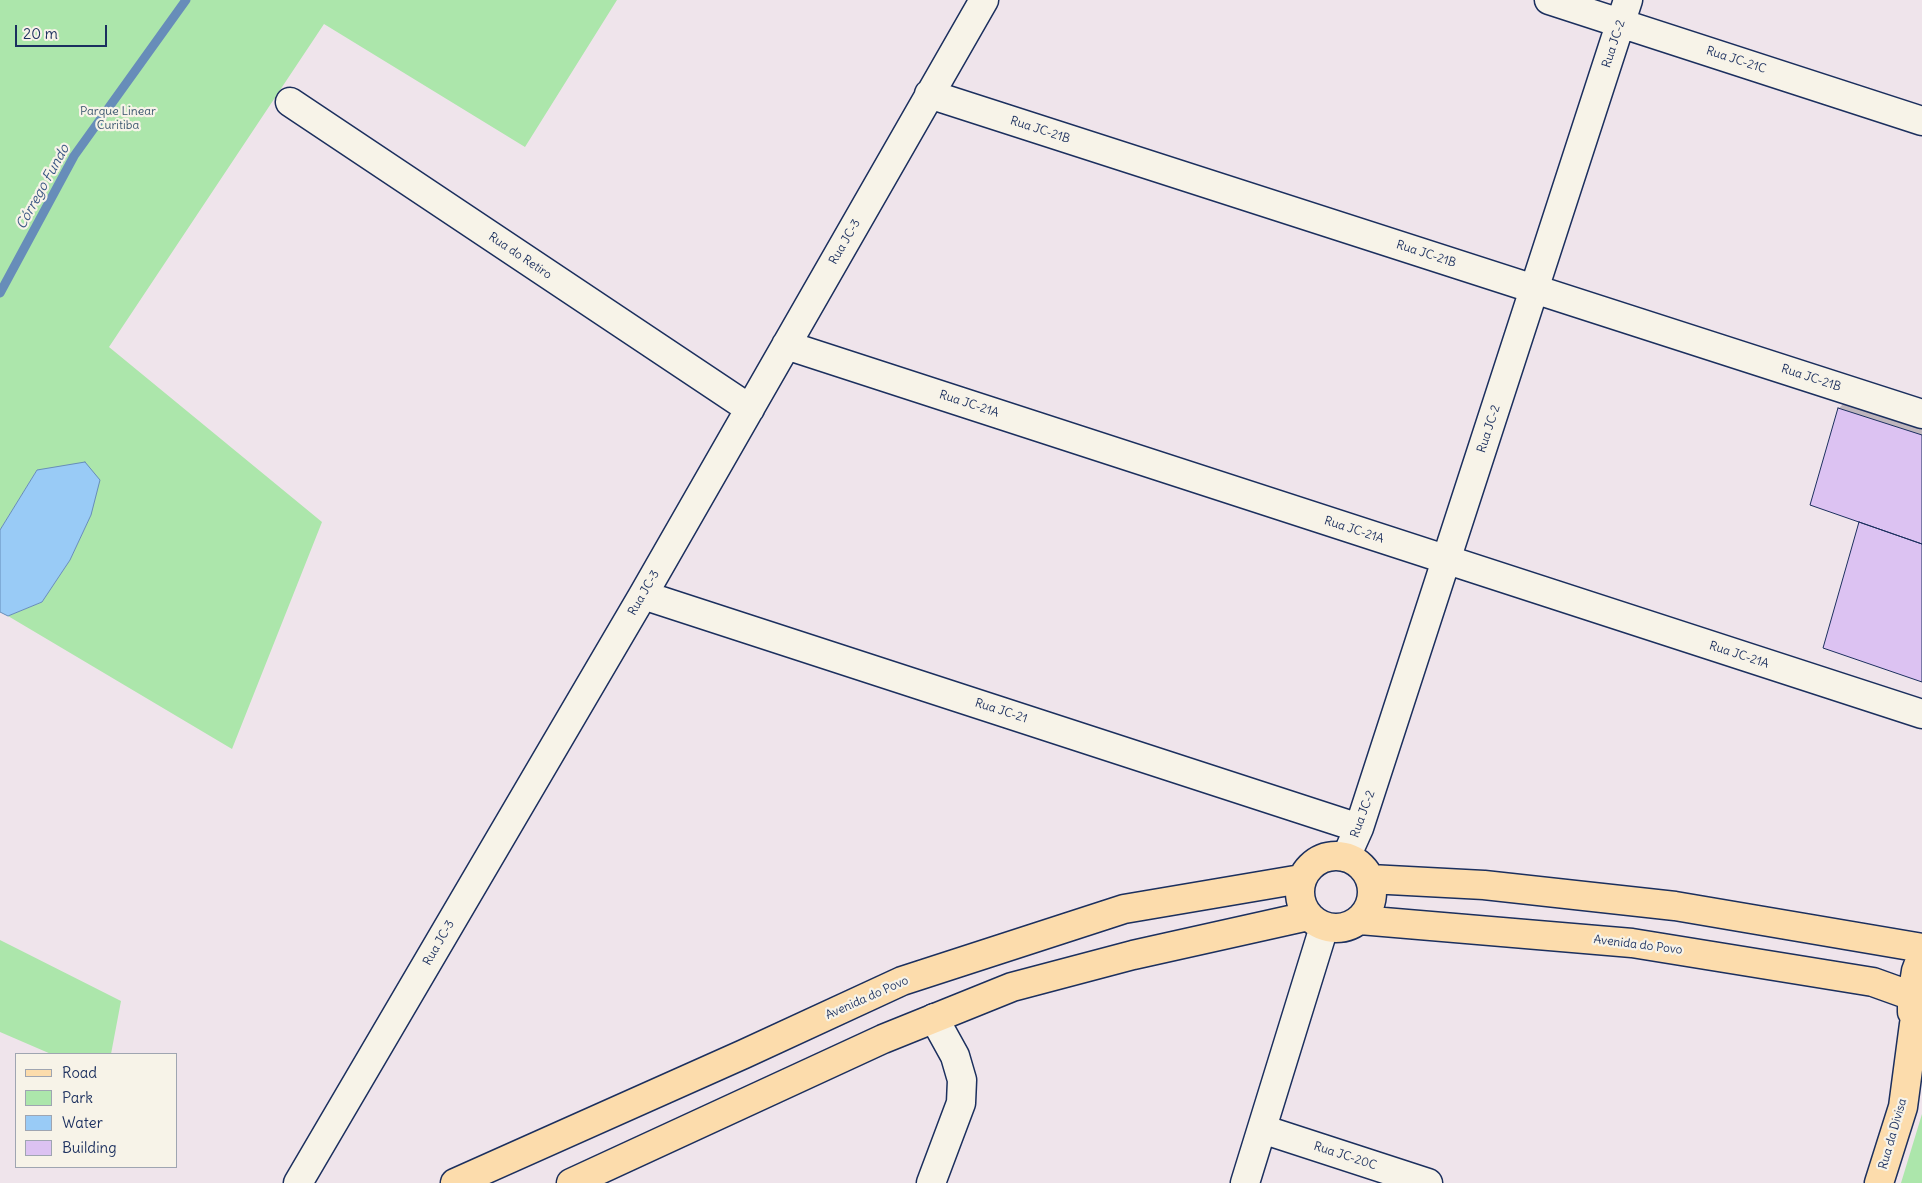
<!DOCTYPE html>
<html>
<head>
<meta charset="utf-8">
<style>
	body { margin:0 }
	#map { position:relative; width:1922px; height:1183px; overflow:hidden; background:#efe4eb; font-family:Delius,sans-serif }
	canvas { display:block }
	.legend { position:absolute; left:15px; top:1053px; width:162px; height:115px; box-sizing:border-box; background:#f7f3e8; border:1px solid #9fa5b1; margin:0; padding:6px 9px; list-style:none; font-size:15px; color:#1b2f5e }
	.legend li { display:flex; align-items:center; gap:10px; height:25px }
	.legend b { width:25px; border:1px solid #9fa5b1 }
	.scale { position:absolute; left:15px; top:25px; width:92px; height:22px; box-sizing:border-box; border:2px solid #1b2f5e; border-top:0; padding-left:6px; font-size:15px; line-height:18px; white-space:nowrap; color:#1b2f5e; -webkit-text-stroke:4px #f7f3e8; paint-order:stroke }
</style>
</head>
<body>
<div id="map">
<canvas width="1922" height="1183"></canvas>
<ul class="legend">
<li><b style="height:6px;background:#fcdcac"></b>Road</li>
<li><b style="height:14px;background:#ace6ab"></b>Park</li>
<li><b style="height:14px;background:#99cbf6"></b>Water</li>
<li><b style="height:14px;background:#dcc2f2"></b>Building</li>
</ul>
<div class="scale">20 m</div>
</div>
<script>
const g = document.querySelector('canvas').getContext('2d');
g.lineJoin = 'round';
function fillPath(path, color) { g.fillStyle = color; g.fill(path, 'evenodd'); }
const toPath = rows => new Path2D(rows.map(r => 'M' + r).join(''));
function strokePath(path, color, width, dash) { g.strokeStyle = color; g.lineWidth = width; g.lineCap = dash ? 'butt' : 'round'; g.setLineDash(dash || []); g.stroke(path); }
function label(font, color, halo, rows, align = 'center') {
  g.font = font + ' Delius,sans-serif'; g.lineWidth = 4.5; g.setLineDash([]); g.textBaseline = 'middle'; g.strokeStyle = halo; g.fillStyle = color; for (const [text, x, y, turn = 0] of rows) {
    g.save(); g.translate(x, y); g.rotate((+turn || 0) * Math.PI / 180); g.textAlign = isNaN(turn) ? turn : align; if (halo) g.strokeText(text, 0, 0); g.fillText(text, 0, 0); g.restore();
  }
}
fillPath(toPath([
	[0,0,617,0,525,147,324,24,109,347,322,522,232,749,8,616,42,602,70,560,91,515,37,470,0,530],
	[0,940,121,1001,111,1054,51,1054,0,1032],
	[1922,1114,1922,1183,1901,1183]
]), '#ace6ab');
const water = toPath([
	[85,462,100,480,91,515,70,560,42,602,8,616,0,612,0,530,37,470,85,462]
]);
fillPath(water, '#99cbf6');
strokePath(water, '#678db9', 1);
fillPath(toPath([
	[1859,389,1922,410,1922,681,1860,521,1839,408]
]), '#0003');
strokePath(toPath([
	[0,293,74,156,186,0]
]), '#678db9', 9);
const building = toPath([
	[1838,408,1922,435,1922,544,1810,505,1838,408],
	[1859,522,1922,544,1922,682,1823,648,1859,522]
]);
fillPath(building, '#dcc2f2');
strokePath(building, '#1b2f5e', 1);
const minor = toPath([
	[1549,0,1922,121],
	[929,94,1922,414],
	[290,102,750,409],
	[786,345,1922,714],
	[643,595,1359,828],
	[1346,857,1359,828,1628,0],
	[1262,1129,1428,1183],
	[298,1183,643,595,984,0],
	[931,1183,961,1103,962,1080,955,1056,934,1018],
	[1245,1183,1324,927]
]);
const major = toPath([
	'1300 892a36 36 0 1 1 72 0a36 36 0 1 1-72 0Z',
	[1370,879,1484,885,1675,906,1922,948],
	[1360,920,1632,943,1873,982,1912,996],
	[1912,1012,1912,996,1916,971,1922,955],
	[455,1183,744,1054,902,981,1124,909,1301,879],
	[571,1183,883,1039,1012,987,1133,955,1308,916],
	[1879,1183,1903,1107,1914,1024]
]);
strokePath(minor, '#1b2f5e', 31);
strokePath(major, '#1b2f5e', 31);
strokePath(minor, '#f7f3e8', 28);
strokePath(major, '#fcdcac', 28);
label('12px', '#1b2f5e', '#f7f3e8', [
	["Rua JC-2",1614,44,-72],
	["Rua JC-21C",1736,60,18],
	["Rua JC-21B",1040,130,18],
	["Rua JC-3",845,242,-60],
	["Rua JC-21B",1426,254,18],
	["Rua do Retiro",520,256,34],
	["Rua JC-21B",1811,378,18],
	["Rua JC-21A",969,404,18],
	["Rua JC-2",1489,429,-72],
	["Rua JC-21A",1354,530,18],
	["Rua JC-3",644,593,-60],
	["Rua JC-21A",1739,655,18],
	["Rua JC-21",1001,711,18],
	["Rua JC-2",1363,814,-70],
	["Rua JC-3",439,943,-60],
	["Avenida do Povo",1638,945,7],
	["Avenida do Povo",867,998,-24],
	["Rua da Divisa",1893,1134,-74],
	["Rua JC-20C",1345,1156,18]
]);
label('12px', '#38546d', '#f7f3e8', [
	["Parque Linear",118,112],
	["Curitiba",118,126]
]);
label('italic 14px', '#3a5684', '#f7f3e8', [
	["Córrego Fundo",43,187,-61]
]);
</script>
</body>
</html>
